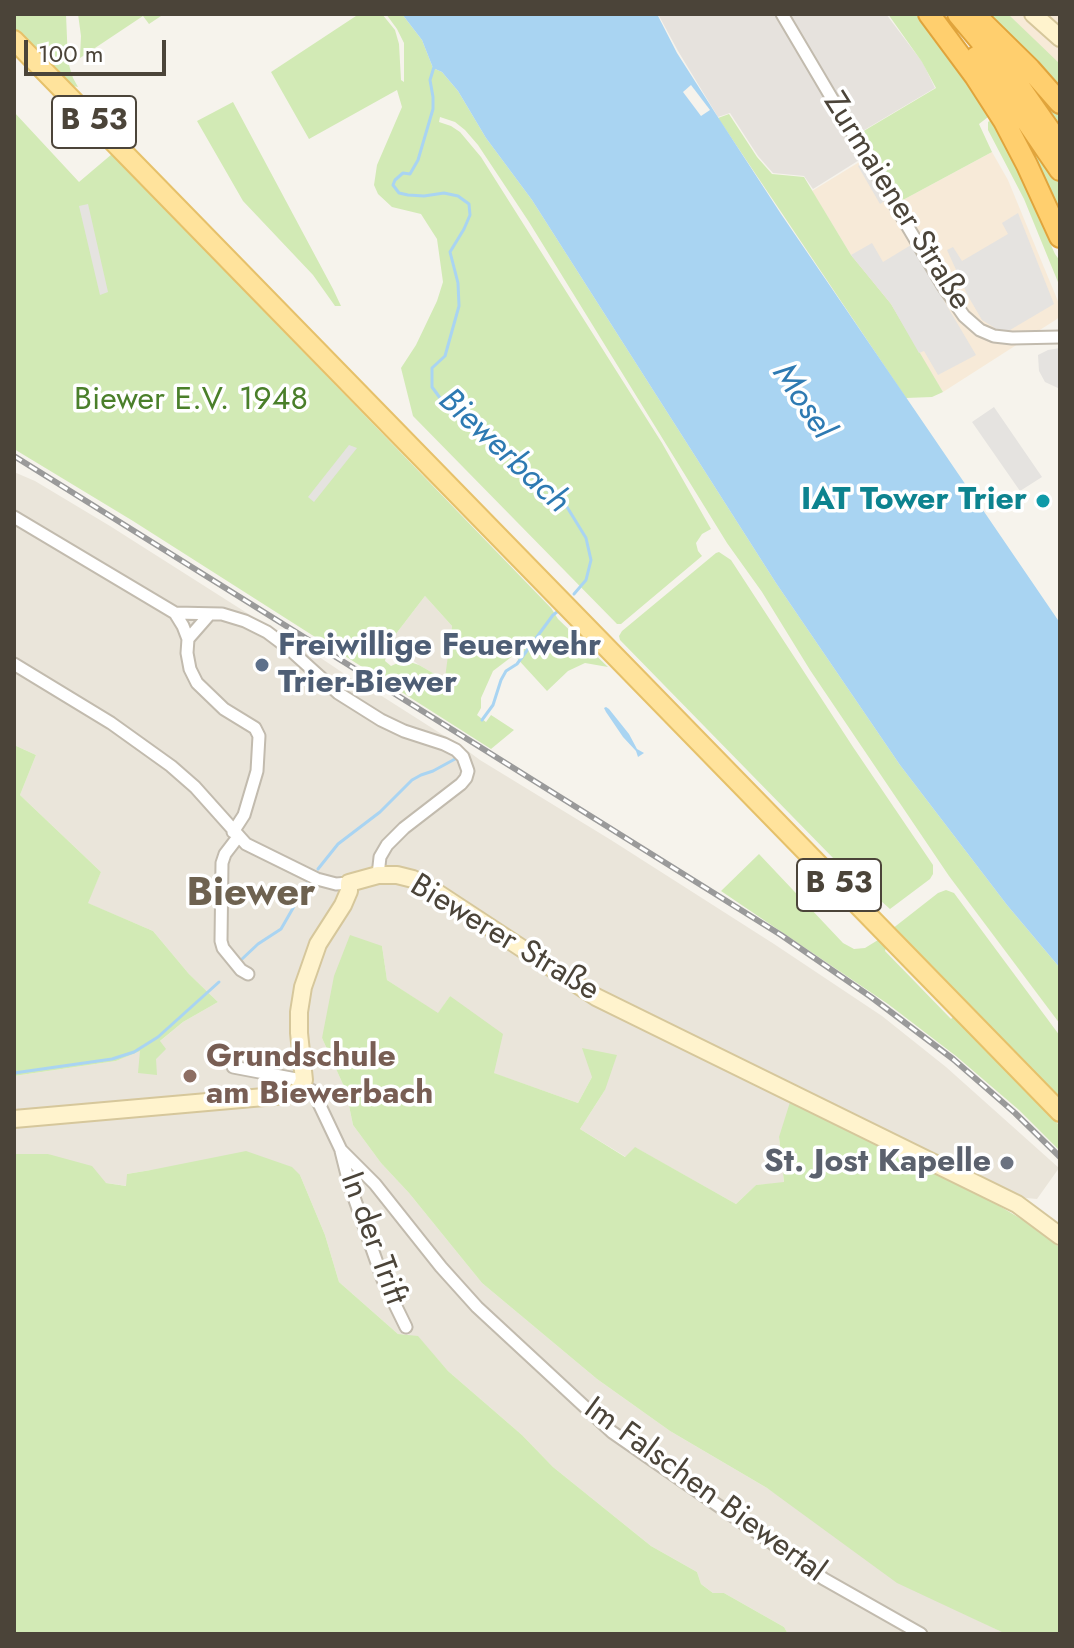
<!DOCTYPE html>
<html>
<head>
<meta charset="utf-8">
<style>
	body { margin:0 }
	#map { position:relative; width:1074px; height:1648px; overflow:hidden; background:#f6f3ec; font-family:Jost,sans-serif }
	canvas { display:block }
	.frame { position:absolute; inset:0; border:16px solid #4b4439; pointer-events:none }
	.scale { position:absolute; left:24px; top:40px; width:142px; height:36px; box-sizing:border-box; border:4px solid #4b4439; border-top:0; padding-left:10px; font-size:24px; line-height:28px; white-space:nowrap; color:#4b4439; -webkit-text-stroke:6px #fff; paint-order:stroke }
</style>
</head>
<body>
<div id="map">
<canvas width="1074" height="1648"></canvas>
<div class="frame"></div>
<div class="scale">100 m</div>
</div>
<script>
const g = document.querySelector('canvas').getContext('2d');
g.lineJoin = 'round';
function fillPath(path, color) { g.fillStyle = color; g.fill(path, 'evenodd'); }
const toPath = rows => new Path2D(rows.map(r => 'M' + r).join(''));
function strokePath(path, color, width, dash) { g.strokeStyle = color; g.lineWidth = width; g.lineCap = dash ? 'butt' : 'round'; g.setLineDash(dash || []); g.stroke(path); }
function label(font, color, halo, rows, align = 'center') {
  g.font = font + ' Jost,sans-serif'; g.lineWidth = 7; g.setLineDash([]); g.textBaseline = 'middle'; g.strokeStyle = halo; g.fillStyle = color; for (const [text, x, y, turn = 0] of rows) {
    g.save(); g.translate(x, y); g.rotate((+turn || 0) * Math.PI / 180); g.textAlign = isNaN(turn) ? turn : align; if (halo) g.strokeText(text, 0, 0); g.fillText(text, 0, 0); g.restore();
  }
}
fillPath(toPath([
	[14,472,35,481,110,526,280,634,282,632,361,685,366,686,443,735,453,740,480,760,611,840,774,944,882,1016,946,1067,1059,1168,1037,1199,1016,1197,779,1137,784,1183,756,1185,736,1204,636,1148,626,1157,580,1129,605,1090,592,1077,578,1103,493,1073,450,996,438,1014,387,980,382,946,322,1038,346,1091,353,1125,381,1163,409,1193,482,1283,597,1379,670,1431,767,1488,961,1612,1006,1634,788,1634,784,1627,724,1593,713,1593,701,1584,697,1572,651,1546,553,1467,522,1435,448,1371,418,1337,398,1334,339,1282,325,1235,300,1175,151,1170,127,1174,127,1186,106,1183,48,1154,14,1154,14,1076,116,1061,159,1042,183,1022,218,1002,189,974,153,931,87,903,101,872,20,795,36,755,14,745],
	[425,596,452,626,446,678,433,673,419,665,389,643]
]), '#eae5da');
fillPath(toPath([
	[1008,14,1060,14,1060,64,1051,57],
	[992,152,1008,180,1043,265,1060,306,1060,315,1057,319,943,392,919,353,851,255,812,191,874,153,901,201]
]), '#f7ead8');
fillPath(toPath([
	[658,14,886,14,923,63,935,88,861,132,872,152,813,189,804,176,773,173,758,156,730,113,718,117,678,51]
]), '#e6e2dd');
fillPath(toPath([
	[14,14,66,14,68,62,73,78,78,87,68,85,14,31],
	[78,14,164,14,149,24,143,16,80,58,81,36],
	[359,14,382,14,395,30,399,44,401,80,404,82,404,43,397,29,386,14,402,14,422,40,433,68,442,72,458,91,486,138,532,200,776,583,900,765,1007,905,1060,968,1060,1024,949,876,810,670,762,592,727,543,529,222,478,145,465,130,455,122,440,117,439,122,451,126,460,132,481,157,662,443,711,529,702,534,696,543,698,551,702,556,621,624,617,624,413,416,401,368,416,345,437,301,443,282,437,239,428,225,421,214,392,207,378,194,374,185,377,165,402,107,397,90,309,139,271,72],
	[888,14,917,14,928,27,992,114,979,124,992,152,901,201,862,132,936,88,922,62],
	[986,14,1008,14,1060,64,1060,90],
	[1036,86,1060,113,1060,225,1006,110],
	[233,102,333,289,341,306,335,306,313,275,243,201,197,121],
	[14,112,79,182,112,154,551,608,558,619,608,667,585,663,568,671,547,691,514,655,493,671,481,698,481,708,477,715,486,722,491,715,514,730,491,749,133,521,14,449],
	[425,596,452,626,445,678,433,673,419,665,404,660,391,666,385,661,386,656,384,651,389,643],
	[729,114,757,157,772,174,804,177,851,255,891,304,943,392,932,397,906,398,718,118],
	[994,118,1037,206,1034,208,1055,254,1060,261,1060,287,1024,199,988,130,988,122],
	[719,552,731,560,853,747,933,865,933,874,930,879,890,909,834,859,620,640,619,636,622,631,716,553],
	[14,745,36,755,20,795,101,872,88,903,153,931,189,974,218,1002,183,1022,160,1041,166,1049,156,1059,157,1075,138,1073,140,1051,116,1061,14,1076],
	[759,854,843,943,854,949,865,948,878,940,886,948,885,951,951,1019,953,1017,1060,1126,1060,1151,1019,1110,956,1056,888,1004,721,891],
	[946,890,954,893,1060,1036,1060,1102,892,929,938,893],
	[350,935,382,946,387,980,438,1013,450,996,503,1034,494,1073,578,1103,592,1077,582,1048,617,1055,605,1090,580,1129,625,1157,635,1147,736,1204,756,1185,784,1182,779,1137,791,1099,996,1204,1033,1226,1060,1248,1060,1634,1006,1634,897,1583,767,1488,670,1431,597,1379,482,1283,409,1193,381,1163,353,1125,346,1091,322,1038,334,976],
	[246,1151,292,1167,300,1175,325,1235,339,1282,398,1334,418,1336,448,1371,522,1435,553,1467,651,1546,697,1572,701,1584,713,1593,724,1593,784,1627,788,1634,14,1634,14,1154,48,1154,92,1166,106,1183,126,1186,127,1174,151,1170]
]), '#d2eab5');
fillPath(toPath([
	[864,162,886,200,880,204,858,166],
	[88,204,108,292,100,295,79,206],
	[1018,213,1054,304,1010,330,998,330,982,320,968,296,947,250,953,247,962,261,1008,234,1002,223],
	[872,243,883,262,911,245,976,355,938,375,924,351,919,353,891,304,851,255],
	[1060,348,1060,389,1045,382,1039,371,1038,355,1048,350],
	[994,407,1042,477,1020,491,972,422],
	[349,445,357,448,314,502,308,497]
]), '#e5e3e0');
fillPath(toPath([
	[402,14,657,14,677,53,714,111,781,214,1060,623,1060,968,1007,905,900,765,776,583,532,200,486,138,458,91,442,72,433,68,422,40],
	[606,707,609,709,629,734,637,749,644,753,638,757,636,751,623,737,606,712,604,708]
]), '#a9d4f2');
fillPath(toPath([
	[691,85,710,110,701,116,683,92]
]), '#f6f3ec');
strokePath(toPath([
	[434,67,430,80,433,97,433,109,418,160,410,174,403,173,395,180,393,185,399,193,408,195,424,196,444,193,458,196,469,204,470,215,464,229,450,252,458,283,459,306,445,356,432,368,432,387,443,402,475,431,488,434,505,452,567,507,586,538,591,560,586,580,574,594],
	[482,720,493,705,501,680,506,671,517,664,553,615,557,612],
	[318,869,338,844,380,812,412,780,421,775,433,771,455,759],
	[241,960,258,944,281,929,308,882],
	[14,1073,112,1059,134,1052,158,1037,219,982]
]), '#a9d4f2', 3);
const street = toPath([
	[782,14,886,190,943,286,964,316,980,330,994,336,1012,338,1060,337],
	[14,517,175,613,222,614,245,621,267,632,287,647,338,693,381,720,404,731,444,744,456,750,463,757,468,771,466,778,461,784,404,828,387,845,380,857,378,875],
	[175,613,183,626,188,639,187,653,190,669,197,683,224,709,255,728,259,736,257,771,244,815,233,832],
	[188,639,209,615],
	[14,664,111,723,171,766,195,787,246,844,317,879,336,884,349,883],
	[238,837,225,854,222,863,221,941,223,948,241,970,248,974],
	[233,1067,296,1079,302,1085,313,1091,341,1150,375,1184,441,1267,477,1307,612,1432,824,1579,921,1634],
	[341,1151,349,1183,383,1280,406,1327]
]);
const secondary = toPath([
	[1033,14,1060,38],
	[14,1119,287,1095,294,1093,300,1089,304,1080,299,1033,299,1012,303,987,318,944,343,905,349,891,349,883,378,875,397,875,413,879,433,890,596,997,1017,1204,1060,1236]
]);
const primary = toPath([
	[14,40,1060,1112]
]);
const highway = toPath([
	[929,14,975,76,1004,121,1027,165,1060,237],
	[958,14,1021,89,1060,145],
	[974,14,1030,69,1060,103],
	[976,57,1019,110,1060,170]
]);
strokePath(street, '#c2bbae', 15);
strokePath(secondary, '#d6c79b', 20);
strokePath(primary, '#e6c16a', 22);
strokePath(highway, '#e0a43c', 24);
strokePath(street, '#fff', 11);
strokePath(secondary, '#fff3cd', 16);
strokePath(primary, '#ffe39c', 18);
strokePath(highway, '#ffcf6e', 20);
const rail = toPath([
	[14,456,781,935,871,997,953,1059,1015,1113,1060,1157]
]);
strokePath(rail, '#9a9a9a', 6);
strokePath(rail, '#fff', 3, [9]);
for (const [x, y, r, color] of [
	[1043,501,8,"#0f9aa8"],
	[262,665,8,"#5c6f8a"],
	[190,1076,8,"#8d6e63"],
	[1007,1163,8,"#6b7280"]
]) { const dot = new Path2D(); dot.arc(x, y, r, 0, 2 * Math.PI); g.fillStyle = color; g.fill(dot); strokePath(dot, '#fff', 3); }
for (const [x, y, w] of [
	[94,122,84],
	[839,885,84]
]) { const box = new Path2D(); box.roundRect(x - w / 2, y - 26, w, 52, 6); g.fillStyle = '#fff'; g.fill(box); strokePath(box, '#4b4439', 2); }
label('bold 30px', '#4b4439', null, [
	["B 53",94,122],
	["B 53",839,885]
]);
label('32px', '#4b4439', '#fff', [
	["Zurmaiener Straße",896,202,58],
	["Biewerer Straße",504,939,31],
	["In der Trift",372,1239,70],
	["Im Falschen Biewertal",704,1491,36]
]);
label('32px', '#4a7f2a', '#fff', [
	["Biewer E.V. 1948",191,401]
]);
label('bold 32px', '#0d838f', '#fff', [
	["IAT Tower Trier",1027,501]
], 'right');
label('bold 32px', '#4e5e75', '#fff', [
	["Freiwillige Feuerwehr",278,647],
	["Trier-Biewer",278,684]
], 'left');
label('bold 32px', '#785e54', '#fff', [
	["Grundschule",206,1058],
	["am Biewerbach",206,1095]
], 'left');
label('bold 32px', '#5b616d', '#fff', [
	["St. Jost Kapelle",991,1163]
], 'right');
label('italic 34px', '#2e7ab2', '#fff', [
	["Mosel",802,402,56],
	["Biewerbach",503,452,43]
]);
label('bold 40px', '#6e6250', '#fff', [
	["Biewer",251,895]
]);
</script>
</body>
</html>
